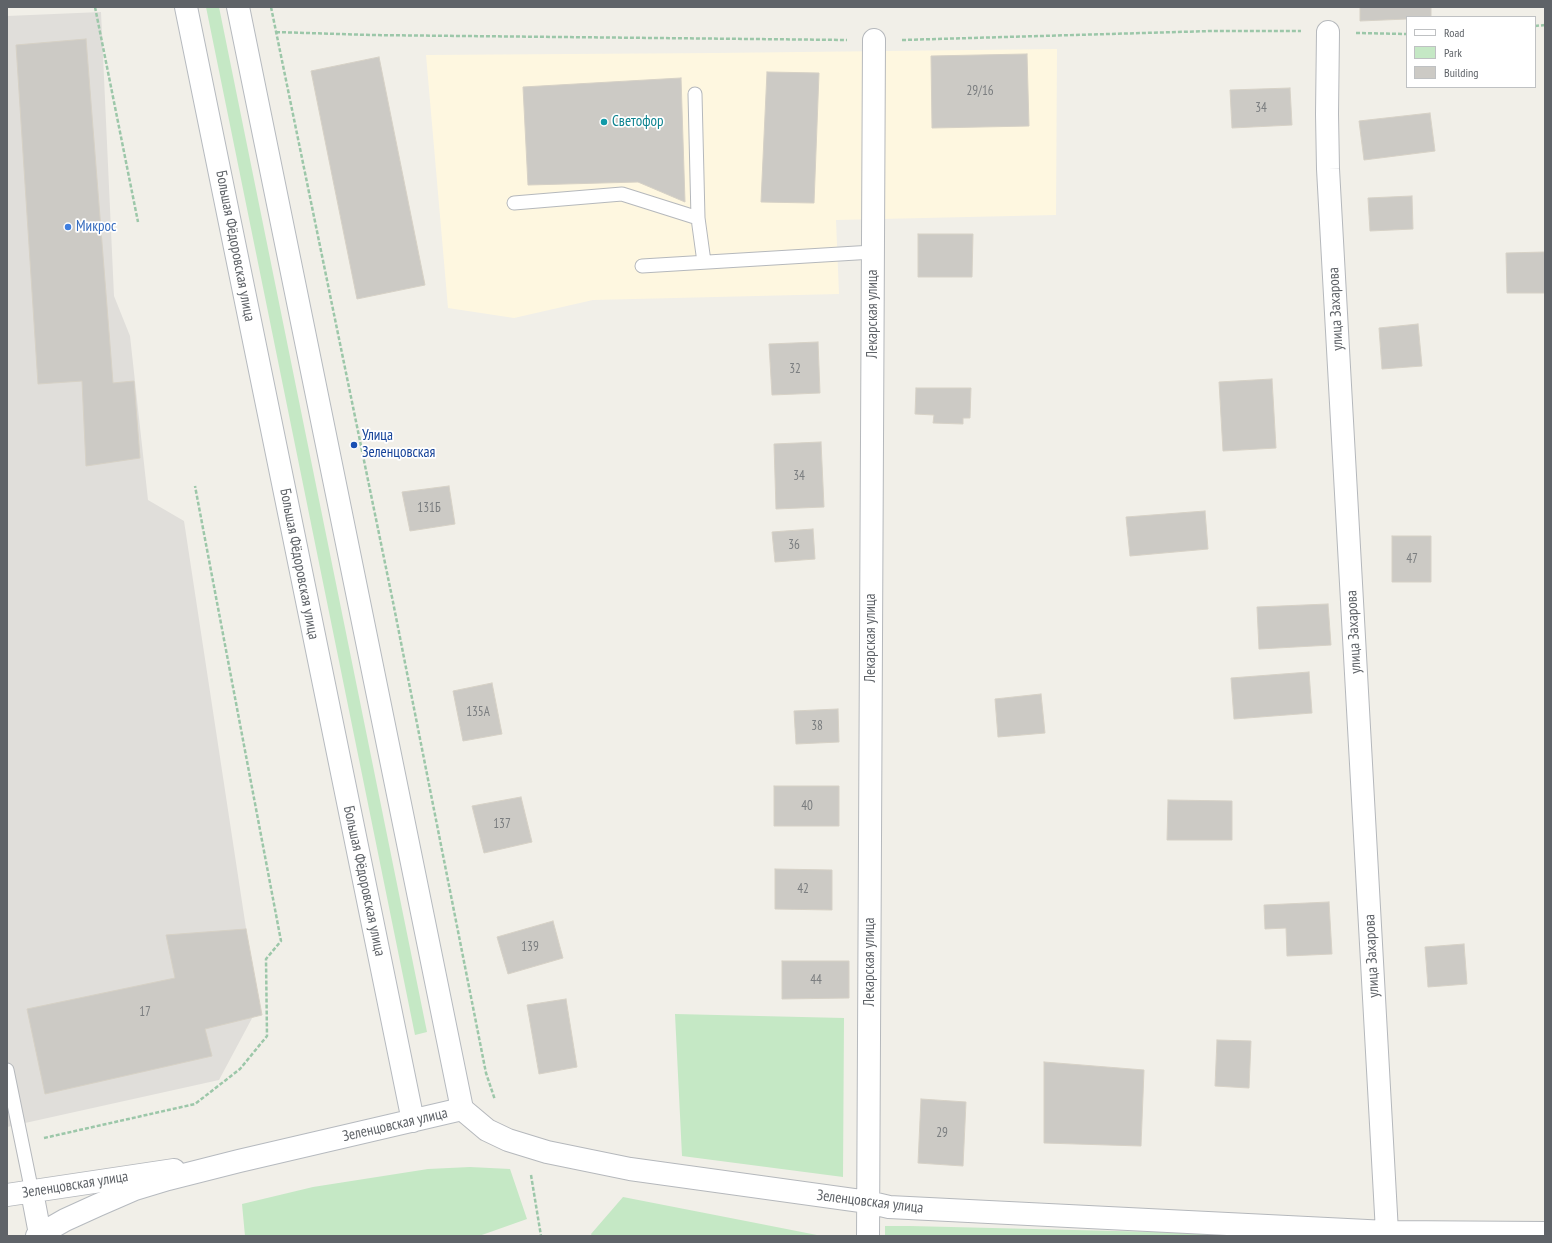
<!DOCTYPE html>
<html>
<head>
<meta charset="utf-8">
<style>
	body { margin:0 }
	#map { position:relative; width:1552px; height:1243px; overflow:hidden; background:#f1efe8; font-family:"PT Sans Narrow",sans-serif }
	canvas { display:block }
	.frame { position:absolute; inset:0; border:8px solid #5f6368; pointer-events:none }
	.legend { position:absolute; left:1406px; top:16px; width:130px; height:72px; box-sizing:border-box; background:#fff; border:1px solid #bfc1c3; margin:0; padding:5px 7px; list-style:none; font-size:12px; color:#5f6368 }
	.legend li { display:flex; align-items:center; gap:8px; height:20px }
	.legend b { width:20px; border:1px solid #bfc1c3 }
</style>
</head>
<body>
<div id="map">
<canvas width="1552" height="1243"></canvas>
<div class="frame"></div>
<ul class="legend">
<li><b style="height:5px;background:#fff"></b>Road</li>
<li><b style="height:11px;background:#c5e8c5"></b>Park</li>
<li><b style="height:11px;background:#cccac5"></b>Building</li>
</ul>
</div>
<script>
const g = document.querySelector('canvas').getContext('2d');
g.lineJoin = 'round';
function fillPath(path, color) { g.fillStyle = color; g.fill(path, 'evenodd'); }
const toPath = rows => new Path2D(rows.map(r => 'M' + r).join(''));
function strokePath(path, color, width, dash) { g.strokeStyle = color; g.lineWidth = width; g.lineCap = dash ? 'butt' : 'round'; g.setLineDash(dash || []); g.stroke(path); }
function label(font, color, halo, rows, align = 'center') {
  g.font = font + ' "PT Sans Narrow",sans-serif'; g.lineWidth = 3.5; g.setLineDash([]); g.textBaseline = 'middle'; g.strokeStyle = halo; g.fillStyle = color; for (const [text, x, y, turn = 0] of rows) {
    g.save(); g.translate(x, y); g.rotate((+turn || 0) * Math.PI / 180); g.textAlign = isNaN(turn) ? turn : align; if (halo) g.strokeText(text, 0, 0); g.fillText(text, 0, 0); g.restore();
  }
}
fillPath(toPath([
	[1057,49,1056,215,836,220,839,294,593,300,514,318,448,308,426,55,715,53]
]), '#fef7e0');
fillPath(toPath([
	[101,12,114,296,130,336,148,500,184,521,258,1007,219,1080,7,1127,7,16]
]), '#e0deda');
fillPath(toPath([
	[206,7,219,7,427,1032,415,1035],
	[675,1014,844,1018,843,1177,682,1156],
	[470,1167,510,1169,527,1219,479,1236,245,1236,242,1204,313,1187,428,1169],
	[623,1197,756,1223,822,1236,592,1236,591,1234],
	[885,1226,910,1226,1321,1236,885,1236]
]), '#c5e8c5');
const building = toPath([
	[1360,7,1431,7,1431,17,1407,17,1407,19,1360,21,1360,7],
	[86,39,113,383,134,381,140,458,86,466,82,381,38,384,16,45,86,39],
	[1027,54,1029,126,932,128,931,56,1027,54],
	[379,57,425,285,357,299,311,71,379,57],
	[767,72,819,73,814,203,761,202,767,72],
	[681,78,685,202,638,182,528,185,523,87,681,78],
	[1290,88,1292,125,1232,128,1230,90,1290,88],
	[1430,113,1435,151,1364,160,1359,121,1430,113],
	[1412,196,1413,229,1370,231,1368,198,1412,196],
	[918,234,973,234,972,277,918,277,918,234],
	[1545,252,1545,293,1507,293,1506,253,1545,252],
	[1418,324,1422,366,1382,369,1379,328,1418,324],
	[818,342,820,393,772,395,769,344,818,342],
	[1272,379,1276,448,1223,451,1219,382,1272,379],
	[916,388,971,388,970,418,963,418,963,424,933,423,934,415,915,414,916,388],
	[821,442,824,507,776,509,774,444,821,442],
	[449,486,455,524,410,531,402,492,449,486],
	[1205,511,1208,549,1130,556,1126,517,1205,511],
	[813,529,815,559,775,562,772,532,813,529],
	[1392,536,1431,536,1431,582,1392,582,1392,536],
	[1328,604,1331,645,1259,649,1257,607,1328,604],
	[1309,672,1312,713,1234,719,1231,678,1309,672],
	[492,683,502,734,463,741,453,691,492,683],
	[1041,694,1045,733,998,737,995,699,1041,694],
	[838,709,839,742,796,744,794,711,838,709],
	[774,786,839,786,839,826,774,826,774,786],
	[521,797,532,842,484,853,472,806,521,797],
	[1168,800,1232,801,1232,840,1167,840,1168,800],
	[775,869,832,870,832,910,775,909,775,869],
	[1329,902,1332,954,1287,956,1286,928,1265,929,1264,905,1329,902],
	[553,921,563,958,508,974,497,937,553,921],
	[246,929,262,1015,205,1029,212,1056,45,1094,27,1009,175,978,166,935,246,929],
	[1464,944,1467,984,1428,987,1425,947,1464,944],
	[782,961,849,961,849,998,782,999,782,961],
	[566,999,577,1067,539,1074,527,1005,566,999],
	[1217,1040,1251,1041,1249,1088,1215,1086,1217,1040],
	[1044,1062,1144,1070,1141,1146,1044,1143,1044,1062],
	[921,1099,966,1102,963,1166,918,1163,921,1099]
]);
fillPath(building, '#cccac5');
strokePath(building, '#d6d1c6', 1);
const lane = toPath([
	[695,94,698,218],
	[514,203,622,194,698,218,704,262],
	[642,266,873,252],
	[7,1070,32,1192]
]);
const street = toPath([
	[1328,32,1327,114,1328,169,1387,1232],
	[462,1109,487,1130,508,1140,547,1152,630,1169,868,1202,889,1207,1387,1232,1545,1233],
	[32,1192,40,1234],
	[7,1195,174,1170],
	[868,1236,874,40]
]);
const secondary = toPath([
	[186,7,413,1121],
	[37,1236,65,1220,98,1205,135,1189,168,1179,239,1161,462,1109,238,7]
]);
strokePath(lane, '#b5b8bc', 15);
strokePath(street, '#b5b8bc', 24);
strokePath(secondary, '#b6babf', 24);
strokePath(toPath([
	[95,7,138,222],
	[271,7,393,602,486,1073,495,1100],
	[1535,26,1545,25],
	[276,32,370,35,847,40],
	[1356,33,1407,34],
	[902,40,1212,31,1301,31],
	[44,1138,195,1104,240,1069,267,1036,266,959,281,941,195,486],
	[531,1175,541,1236]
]), '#9cc7a9', 2.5, [4, 2]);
strokePath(lane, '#fff', 13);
strokePath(street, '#fff', 22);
strokePath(secondary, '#fff', 22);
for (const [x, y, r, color] of [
	[604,122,4,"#0f9aa8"],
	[68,227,4,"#3f7fe0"],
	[354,445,4,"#1a4fb4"]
]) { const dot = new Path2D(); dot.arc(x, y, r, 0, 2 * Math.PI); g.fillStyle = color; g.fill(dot); strokePath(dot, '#fff', 1.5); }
label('13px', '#7a7d7f', null, [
	["29/16",980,91],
	["34",1261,108],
	["32",795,369],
	["34",799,476],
	["131Б",429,508],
	["36",794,545],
	["47",1412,559],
	["135А",478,712],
	["38",817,726],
	["40",807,806],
	["137",502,824],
	["42",803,889],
	["139",530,947],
	["44",816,980],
	["17",145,1012],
	["29",942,1133]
]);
label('15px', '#0d838f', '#fff', [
	["Светофор",612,122]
], 'left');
label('15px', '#366cbe', '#fff', [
	["Микрос",76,227]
], 'left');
label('15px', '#5f6368', '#fff', [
	["Большая Фёдоровская улица",235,246,79],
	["улица Захарова",1336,309,-93],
	["Лекарская улица",873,314,-90],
	["Большая Фёдоровская улица",299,564,79],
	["улица Захарова",1354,632,-93],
	["Лекарская улица",871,638,-90],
	["Большая Фёдоровская улица",364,881,78],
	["улица Захарова",1372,956,-93],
	["Лекарская улица",870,962,-90],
	["Зеленцовская улица",395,1125,-13],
	["Зеленцовская улица",75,1185,-9],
	["Зеленцовская улица",870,1202,7]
]);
label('15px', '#164399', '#fff', [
	["Улица",362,436],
	["Зеленцовская",362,453]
], 'left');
</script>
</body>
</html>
